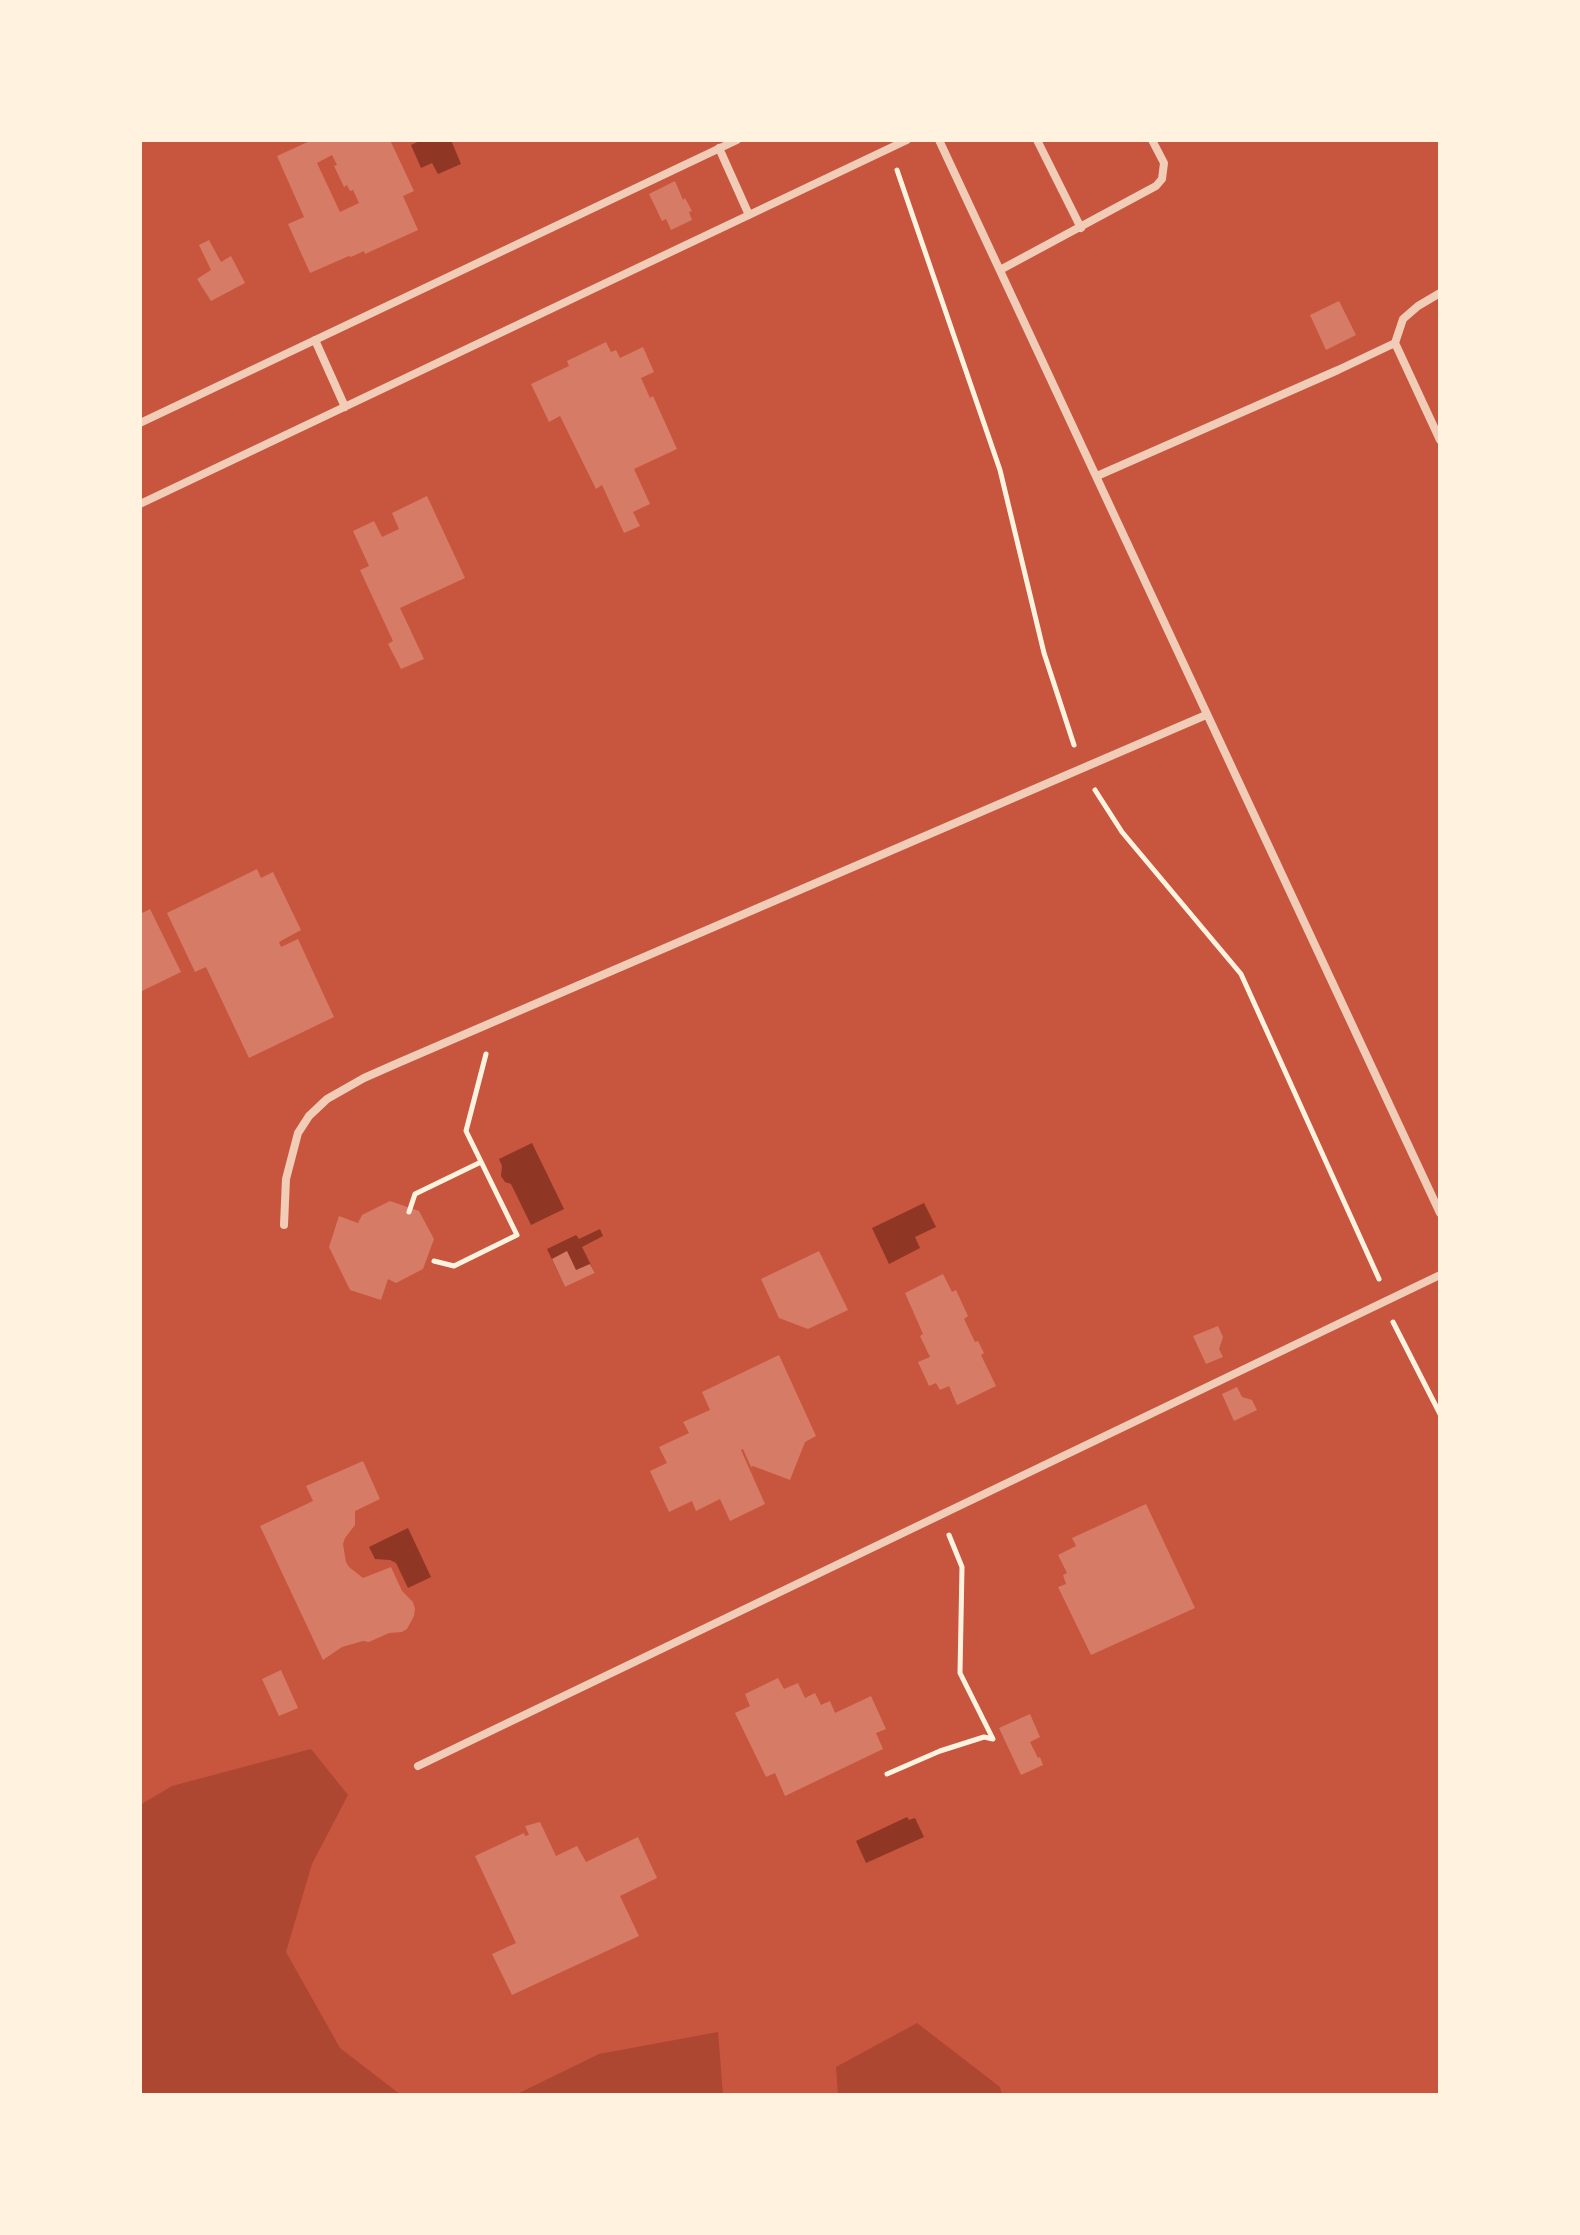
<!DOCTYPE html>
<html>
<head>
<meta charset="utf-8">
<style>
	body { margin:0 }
	#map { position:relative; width:1580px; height:2235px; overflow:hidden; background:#c8553d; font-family:"Alegreya Sans",sans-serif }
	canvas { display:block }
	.frame { position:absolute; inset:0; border:142px solid #fff3e0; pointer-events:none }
</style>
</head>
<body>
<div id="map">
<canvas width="1580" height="2235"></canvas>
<div class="frame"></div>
</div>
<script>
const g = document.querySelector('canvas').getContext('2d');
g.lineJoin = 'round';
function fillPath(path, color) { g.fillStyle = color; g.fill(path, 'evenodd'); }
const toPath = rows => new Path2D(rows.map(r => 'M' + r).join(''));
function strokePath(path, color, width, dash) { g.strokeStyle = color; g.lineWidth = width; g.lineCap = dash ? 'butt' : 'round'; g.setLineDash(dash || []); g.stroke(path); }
fillPath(toPath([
	[311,1749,348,1795,312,1864,286,1952,340,2048,401,2095,140,2095,140,1805,172,1786],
	[917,2023,1000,2087,1002,2095,838,2095,836,2067],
	[718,2032,723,2095,515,2095,599,2054]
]), '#ae4732');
fillPath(toPath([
	[422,140,451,140,461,164,438,174,432,163,421,168,411,145],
	[532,1143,564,1209,531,1225,511,1184,505,1182,501,1176,502,1166,499,1159],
	[924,1203,936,1227,915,1237,920,1248,889,1264,872,1228],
	[600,1229,603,1236,582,1247,595,1273,565,1287,547,1249,576,1235,579,1239],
	[408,1528,431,1577,408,1588,396,1563,390,1560,375,1559,369,1547],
	[907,1817,909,1820,915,1818,924,1837,866,1863,856,1841]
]), '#8f3625');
fillPath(toPath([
	[312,140,390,140,414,191,403,196,418,230,365,254,364,251,351,257,349,256,310,273,288,224,304,217,277,156],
	[332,155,337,165,334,166,344,187,347,185,350,191,353,190,359,203,340,212,317,163],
	[675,181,683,200,685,198,692,211,689,212,692,220,671,230,666,219,662,221,649,194],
	[209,240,221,262,231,256,245,283,211,301,197,279,211,270,199,245],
	[1339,301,1356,335,1326,350,1310,315],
	[606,342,611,352,616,350,620,358,643,347,654,372,641,378,650,398,653,396,677,449,634,469,650,504,633,512,640,526,624,533,602,485,596,489,560,416,549,422,531,384,569,366,567,361],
	[427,496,465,578,400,608,424,659,401,669,388,644,393,641,360,570,369,566,353,531,374,521,382,537,399,529,392,513],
	[257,869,261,878,273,872,301,930,279,942,281,947,298,939,334,1017,249,1058,206,967,195,972,167,913],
	[150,909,181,972,140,992,140,914],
	[390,1201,419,1211,434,1239,423,1269,396,1283,388,1279,381,1300,350,1290,329,1247,339,1216,358,1223,362,1215],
	[567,1251,576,1270,590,1264,595,1273,565,1287,552,1259],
	[819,1251,848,1310,808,1329,779,1318,761,1279],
	[943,1274,952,1292,956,1290,968,1316,964,1319,975,1342,978,1341,984,1353,981,1355,996,1386,957,1405,949,1386,940,1390,936,1383,929,1386,918,1362,930,1357,920,1336,923,1334,905,1293],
	[1218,1326,1223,1337,1219,1349,1223,1357,1206,1364,1193,1336],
	[779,1355,816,1436,805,1442,790,1480,753,1466,751,1467,743,1449,741,1450,765,1504,730,1521,720,1499,696,1511,692,1501,669,1512,650,1471,667,1463,659,1447,689,1433,683,1422,710,1410,702,1392],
	[1237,1387,1242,1397,1252,1400,1257,1410,1234,1421,1222,1394],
	[363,1461,380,1499,355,1511,355,1525,345,1538,343,1544,346,1562,349,1567,363,1578,391,1567,402,1591,413,1602,415,1609,414,1616,407,1629,402,1632,389,1633,369,1642,363,1641,342,1647,323,1660,260,1526,313,1501,306,1486],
	[1146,1504,1195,1608,1091,1655,1058,1587,1066,1584,1063,1575,1067,1573,1058,1555,1076,1546,1072,1538],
	[281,1670,298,1708,279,1716,262,1679],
	[778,1678,784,1689,798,1683,805,1698,815,1693,821,1705,830,1701,835,1713,871,1696,886,1729,876,1733,883,1749,785,1796,775,1773,766,1777,735,1713,750,1706,745,1694],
	[1030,1714,1040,1737,1030,1742,1038,1758,1040,1757,1043,1765,1021,1775,999,1728],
	[540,1822,556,1856,577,1846,586,1862,638,1837,657,1878,620,1896,639,1936,512,1995,492,1954,516,1943,475,1856,524,1833,525,1836,529,1835,525,1826]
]), '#d67c66');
strokePath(toPath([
	[897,170,1000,470,1044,653,1074,745],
	[1095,790,1122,832,1241,974,1379,1279],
	[409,1212,415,1194,481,1162],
	[434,1261,454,1266,517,1235,466,1131,486,1054],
	[1393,1322,1440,1414],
	[887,1774,940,1751,984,1737,993,1739,960,1673,962,1567,949,1535]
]), '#fff3e0', 5);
strokePath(toPath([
	[939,140,1440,1213],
	[1037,140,1081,228],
	[719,148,749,215],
	[1000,270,1156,186,1162,179,1164,163,1152,140],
	[315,340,345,407],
	[1395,343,1440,440],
	[140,423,737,140],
	[1097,476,1338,370,1395,343,1403,319,1418,306,1440,293],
	[140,504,907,140],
	[284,1225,286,1179,298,1133,309,1116,327,1099,364,1078,398,1063,1206,715],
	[418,1766,1440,1275]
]), '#f1ccb7', 8);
</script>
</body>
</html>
